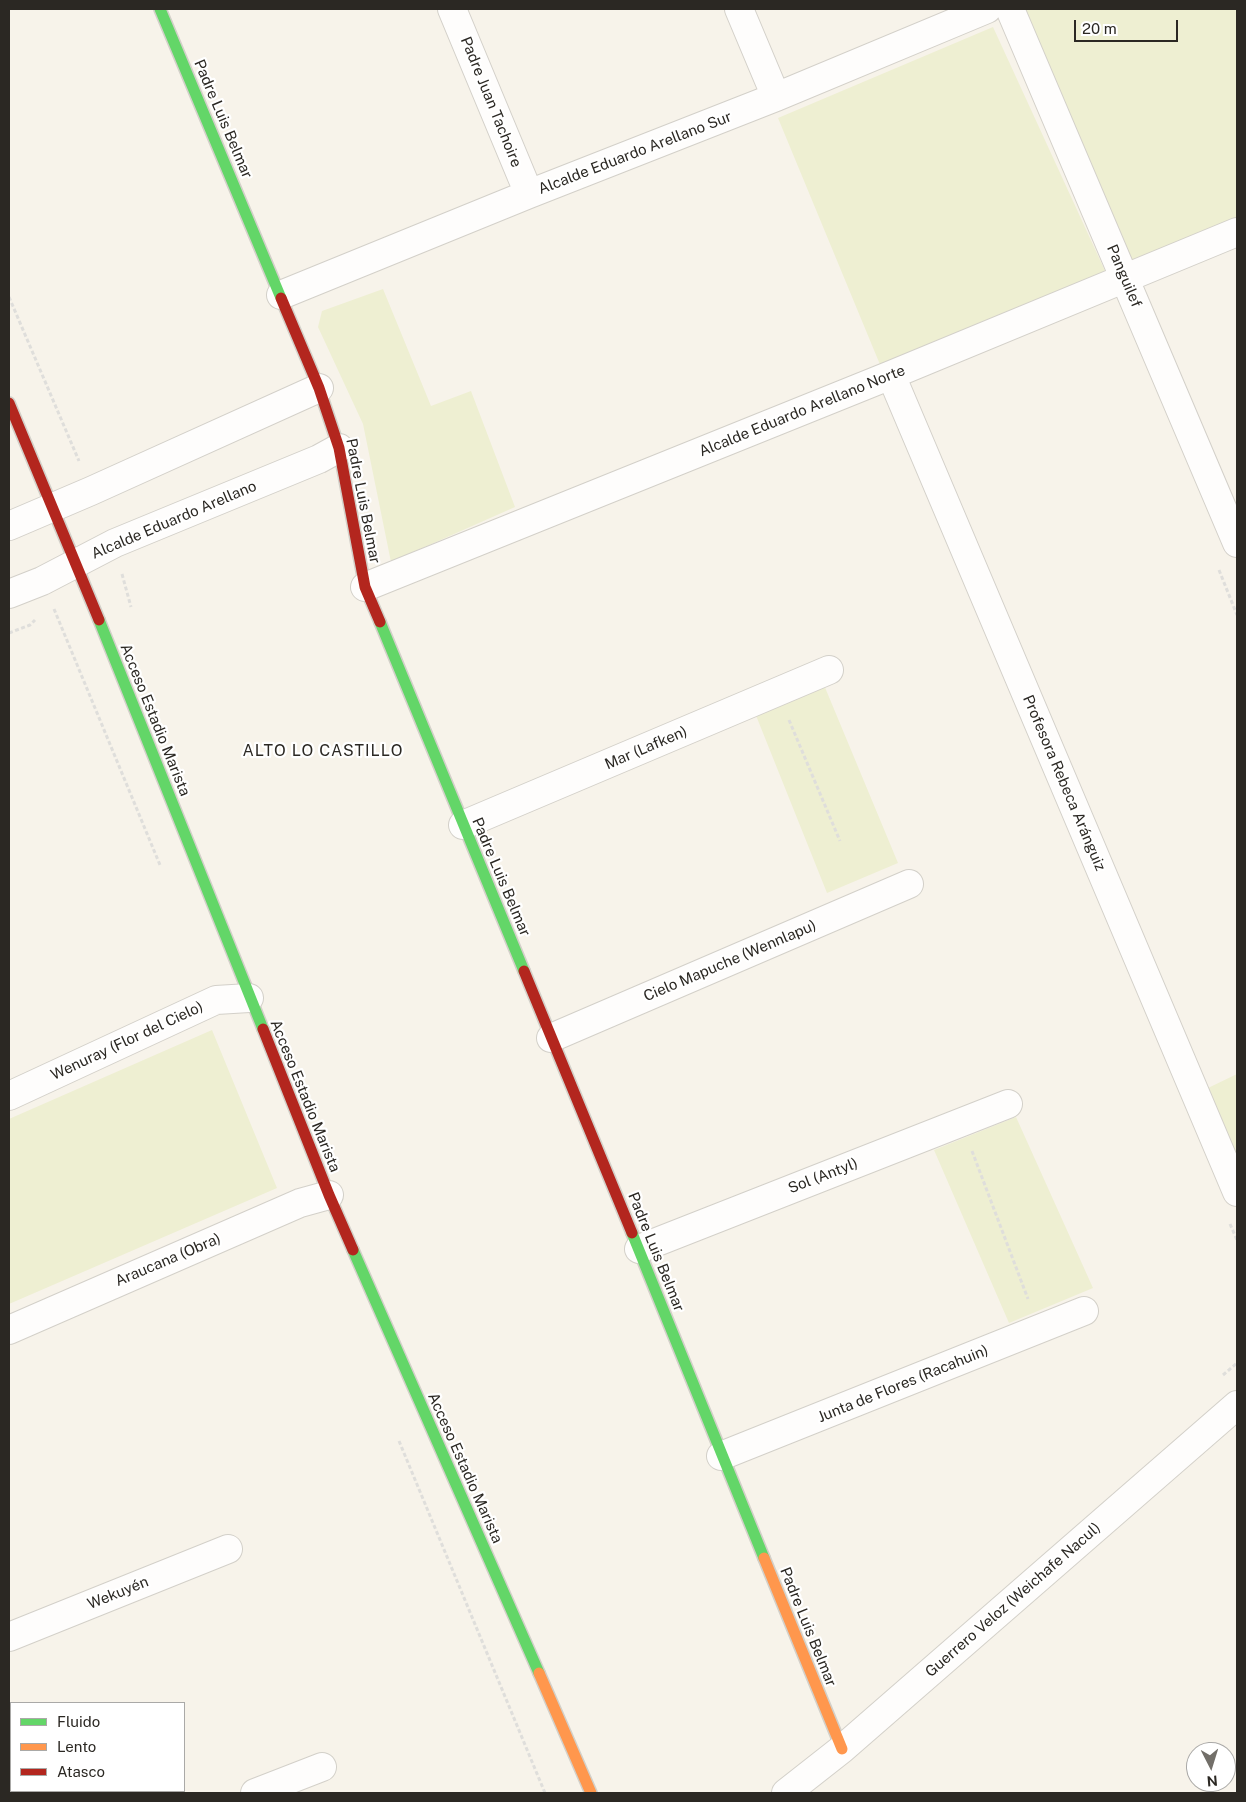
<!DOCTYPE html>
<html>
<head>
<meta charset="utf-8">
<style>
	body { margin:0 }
	#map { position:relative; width:1246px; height:1802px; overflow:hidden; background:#f7f3ea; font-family:"Public Sans",sans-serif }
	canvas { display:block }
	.frame { position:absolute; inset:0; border:10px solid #2b2823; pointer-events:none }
	.legend { position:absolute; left:10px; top:1702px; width:175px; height:90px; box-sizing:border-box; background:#fff; border:1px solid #aaa9a7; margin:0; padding:6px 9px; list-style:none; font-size:15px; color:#2b2823 }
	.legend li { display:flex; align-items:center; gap:10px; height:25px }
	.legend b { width:25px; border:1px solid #aaa9a7 }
	.north { position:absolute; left:1186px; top:1742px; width:50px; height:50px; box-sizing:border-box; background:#fff; border:1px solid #aaa9a7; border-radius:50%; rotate:175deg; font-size:14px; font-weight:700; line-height:20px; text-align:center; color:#2b2823 }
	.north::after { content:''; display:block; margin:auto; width:18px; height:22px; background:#726f69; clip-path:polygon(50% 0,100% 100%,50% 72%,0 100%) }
	.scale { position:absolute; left:1074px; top:20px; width:104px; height:22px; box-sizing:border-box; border:2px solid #2b2823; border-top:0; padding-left:6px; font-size:15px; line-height:18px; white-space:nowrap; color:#2b2823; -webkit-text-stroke:4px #fff; paint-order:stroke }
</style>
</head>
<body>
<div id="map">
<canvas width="1246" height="1802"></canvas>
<div class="frame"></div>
<ul class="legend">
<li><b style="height:6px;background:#63d668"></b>Fluido</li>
<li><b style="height:6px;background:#ff974d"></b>Lento</li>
<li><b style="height:6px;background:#b3261e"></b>Atasco</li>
</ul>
<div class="north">N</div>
<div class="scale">20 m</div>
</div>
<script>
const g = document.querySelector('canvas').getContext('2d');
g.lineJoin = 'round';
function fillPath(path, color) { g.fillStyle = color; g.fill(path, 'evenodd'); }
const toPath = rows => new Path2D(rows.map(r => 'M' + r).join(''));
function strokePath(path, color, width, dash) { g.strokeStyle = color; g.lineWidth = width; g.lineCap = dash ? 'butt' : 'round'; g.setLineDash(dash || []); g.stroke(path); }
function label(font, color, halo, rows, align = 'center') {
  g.font = font + ' "Public Sans",sans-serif'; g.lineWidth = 4.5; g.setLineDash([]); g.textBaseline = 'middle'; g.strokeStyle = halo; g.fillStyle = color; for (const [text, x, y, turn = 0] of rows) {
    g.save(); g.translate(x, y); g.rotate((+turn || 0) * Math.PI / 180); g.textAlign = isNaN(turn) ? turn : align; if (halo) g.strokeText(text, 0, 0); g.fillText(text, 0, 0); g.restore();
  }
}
fillPath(toPath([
	[1015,9,1237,9,1237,219,1127,264],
	[993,27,1106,273,881,367,778,118],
	[383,289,431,406,471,391,515,507,391,562,363,424,318,327,322,311],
	[824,685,898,863,827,893,755,713],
	[212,1030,277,1188,9,1304,9,1119],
	[1237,1074,1237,1163,1208,1088],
	[1016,1117,1093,1288,1009,1323,934,1150]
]), '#eeefd2');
const street = toPath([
	[452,9,529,194],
	[739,9,776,97],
	[1010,9,1237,543],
	[281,295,529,194,776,97,987,9],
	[891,375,1237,1192],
	[9,526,91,491,319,388],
	[365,587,891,375,1237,232],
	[9,594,42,581,115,543,319,459,339,448],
	[463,825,829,670],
	[551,1038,909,884],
	[9,1096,216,1000,249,998],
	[639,1249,1008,1104],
	[9,1330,300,1203,329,1195],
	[721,1456,1084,1311],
	[9,1637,228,1549],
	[9,1769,11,1775],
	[255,1793,322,1767],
	[786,1793,842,1749,1237,1405]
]);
const fast = toPath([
	[160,9,281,298],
	[99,620,263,1029],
	[380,622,524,971],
	[632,1233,764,1558],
	[353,1250,539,1673]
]);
const slow = toPath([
	[764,1558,842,1749],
	[539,1673,591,1793]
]);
const jam = toPath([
	[281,298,319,388,339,448,365,587,380,622],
	[9,403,99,620],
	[524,971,632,1233],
	[263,1029,329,1195,353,1250]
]);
strokePath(street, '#d3d0c9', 30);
strokePath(fast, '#d3d0c9', 14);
strokePath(slow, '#d3d0c9', 14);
strokePath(jam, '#d3d0c9', 14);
strokePath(toPath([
	[9,297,79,461],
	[1219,570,1237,615],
	[122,574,131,607],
	[54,609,160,865],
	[9,633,30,625,35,620],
	[789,720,840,841],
	[972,1151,1028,1299],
	[1230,1224,1237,1240],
	[1223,1375,1237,1363],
	[399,1441,545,1793],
	[9,1722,11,1728]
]), '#dfdedb', 3, [4, 2.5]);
strokePath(street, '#fefdfc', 28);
strokePath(fast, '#63d668', 11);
strokePath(slow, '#ff974d', 11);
strokePath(jam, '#b3261e', 11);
label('15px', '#2b2823', '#fff', [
	["Padre Juan Tachoire",491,102,68],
	["Padre Luis Belmar",223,119,67],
	["Alcalde Eduardo Arellano Sur",635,153,-21],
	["Panguilef",1124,276,67],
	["Alcalde Eduardo Arellano Norte",802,411,-22],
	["Padre Luis Belmar",363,501,79],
	["Alcalde Eduardo Arellano",174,520,-23],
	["Acceso Estadio Marista",155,720,68],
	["Mar (Lafken)",646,748,-23],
	["Profesora Rebeca Aránguiz",1064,783,67],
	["Padre Luis Belmar",501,877,67],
	["Cielo Mapuche (Wennlapu)",730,961,-23],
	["Wenuray (Flor del Cielo)",127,1041,-25],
	["Acceso Estadio Marista",305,1096,68],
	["Sol (Antyl)",823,1176,-21],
	["Padre Luis Belmar",656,1252,68],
	["Araucana (Obra)",168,1260,-23],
	["Junta de Flores (Racahuin)",903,1384,-22],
	["Acceso Estadio Marista",465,1468,66],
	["Wekuyén",118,1593,-22],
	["Guerrero Veloz (Weichafe Nacul)",1013,1600,-41],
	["Padre Luis Belmar",808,1627,68]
]);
g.letterSpacing = '1px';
label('16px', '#2b2823', '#fff', [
	["ALTO LO CASTILLO",323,751]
]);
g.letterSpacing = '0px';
</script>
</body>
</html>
